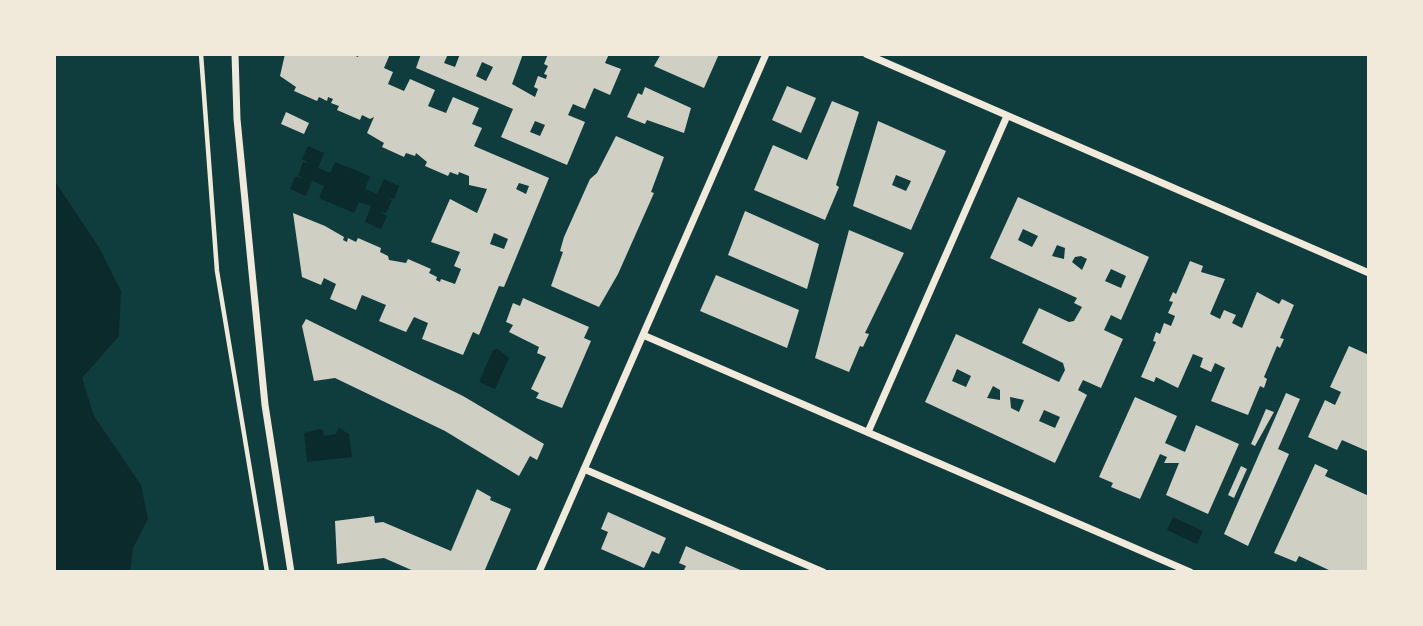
<!DOCTYPE html>
<html>
<head>
<meta charset="utf-8">
<style>
	body { margin:0 }
	#map { position:relative; width:1423px; height:626px; overflow:hidden; background:#0f3d3e; font-family:Jost,sans-serif }
	canvas { display:block }
	.frame { position:absolute; inset:0; border:56px solid #f1e9da; pointer-events:none }
</style>
</head>
<body>
<div id="map">
<canvas width="1423" height="626"></canvas>
<div class="frame"></div>
</div>
<script>
const g = document.querySelector('canvas').getContext('2d');
g.lineJoin = 'round';
function fillPath(path, color) { g.fillStyle = color; g.fill(path, 'evenodd'); }
const toPath = rows => new Path2D(rows.map(r => 'M' + r).join(''));
function strokePath(path, color, width, dash) { g.strokeStyle = color; g.lineWidth = width; g.lineCap = dash ? 'butt' : 'round'; g.setLineDash(dash || []); g.stroke(path); }
fillPath(toPath([
	[308,146,324,153,318,168,330,173,335,162,370,176,365,189,377,194,384,179,399,186,394,199,386,197,392,200,386,213,380,212,387,216,381,229,365,222,371,206,359,202,354,213,319,198,324,186,312,181,306,196,290,189,295,177,303,178,298,175,303,162,309,163,302,159],
	[54,180,100,249,121,291,119,336,82,378,94,416,141,485,148,519,133,548,130,572,54,572],
	[498,349,509,358,495,389,479,382,493,350],
	[339,428,349,434,352,457,307,462,304,433,319,429,323,430,324,436,336,434],
	[1173,517,1203,531,1197,544,1167,530]
]), '#0a2a2b');
fillPath(toPath([
	[285,54,351,54,358,57,359,54,390,54,384,68,393,72,388,84,404,91,410,79,435,90,428,106,446,113,453,97,479,108,472,124,482,128,474,146,549,178,504,287,499,286,479,335,473,332,463,355,422,339,428,323,414,317,406,332,379,321,386,305,362,295,356,310,330,299,336,284,324,278,321,285,302,277,293,213,325,226,344,237,343,240,347,242,348,238,356,242,358,238,381,248,380,252,388,256,389,260,406,263,408,259,431,269,429,273,437,277,436,280,440,282,441,279,455,284,461,269,454,266,460,252,431,242,450,199,477,213,487,189,469,185,469,176,459,172,458,175,450,172,448,176,425,166,427,162,416,153,415,156,406,153,404,157,382,147,384,143,367,133,374,117,370,119,362,115,360,120,337,110,339,106,331,103,333,99,328,97,327,101,319,97,317,101,294,91,296,87,280,76],
	[519,183,529,186,526,194,516,189],
	[494,233,508,239,504,249,490,244],
	[421,54,448,54,444,63,455,67,460,54,523,54,512,84,535,97,538,89,534,87,538,76,546,79,547,75,544,74,548,66,544,64,548,54,609,54,605,63,621,69,610,95,594,88,585,109,573,104,568,115,585,122,567,165,501,137,513,109,416,68],
	[482,62,493,67,486,81,476,76],
	[535,121,545,125,540,136,530,132],
	[661,54,719,54,704,88,654,66],
	[787,86,816,98,801,133,772,120],
	[645,87,691,108,684,133,647,120,645,124,627,117,638,93,642,95],
	[832,101,859,112,836,185,839,187,825,220,754,190,773,145,807,160],
	[286,112,309,123,304,134,281,124],
	[878,121,946,151,911,230,853,206],
	[896,175,911,181,906,191,892,185],
	[616,136,664,157,651,192,654,193,618,274,599,307,551,286,563,252,560,251,564,237,590,179,597,173],
	[1018,197,1149,257,1121,320,1111,315,1104,330,1123,339,1101,388,1083,380,1078,390,1087,395,1055,463,925,402,956,334,1059,382,1065,370,1063,363,1022,343,1039,308,1069,322,1074,321,1082,307,1074,303,1077,298,990,258],
	[1023,229,1038,236,1032,247,1018,240],
	[1057,245,1065,248,1064,259,1052,256],
	[1081,256,1087,259,1082,270,1072,262,1075,257],
	[1111,269,1126,276,1121,288,1105,281],
	[957,369,971,376,966,387,952,381],
	[993,386,1000,390,1000,400,987,398],
	[1010,397,1024,400,1019,412,1011,408],
	[1044,410,1060,417,1055,428,1039,421],
	[745,211,819,244,807,289,728,255],
	[849,230,904,253,865,333,869,334,863,347,860,346,849,372,815,358],
	[1190,261,1203,266,1201,272,1225,279,1210,314,1220,319,1224,310,1236,315,1232,323,1242,328,1257,292,1279,304,1282,299,1294,305,1280,338,1284,339,1280,348,1277,346,1264,377,1267,379,1264,388,1260,386,1248,415,1211,401,1225,368,1215,363,1211,372,1200,367,1203,358,1193,354,1178,388,1156,377,1154,382,1141,377,1156,342,1153,341,1156,332,1160,334,1164,323,1171,326,1175,316,1168,313,1173,302,1169,301,1173,292,1176,294],
	[716,275,799,310,787,348,700,311],
	[523,298,589,327,584,338,591,341,562,408,536,398,539,393,531,389,546,357,537,353,539,347,509,332,513,325,506,322,513,303,520,306],
	[306,319,463,396,544,444,537,460,530,456,519,476,445,431,335,378,314,381,302,326],
	[1349,346,1369,355,1367,451,1342,440,1337,450,1308,437,1325,400,1335,405,1341,392,1330,387],
	[1286,393,1300,399,1278,449,1289,454,1248,546,1224,534],
	[1135,397,1177,416,1165,443,1185,452,1196,425,1239,444,1208,514,1166,495,1179,463,1164,463,1167,457,1160,454,1140,499,1111,487,1113,483,1099,477],
	[1266,409,1274,412,1255,446,1251,444],
	[1315,464,1328,470,1325,476,1369,496,1369,572,1333,572,1299,556,1296,562,1274,553],
	[1241,466,1247,469,1234,498,1228,495],
	[477,489,491,497,490,500,511,509,484,572,416,572,384,558,337,564,335,521,374,516,375,523,383,522,451,551],
	[608,512,666,538,659,554,652,551,644,568,601,549,608,532,601,529],
	[686,546,699,552,745,572,683,572,686,566,679,563]
]), '#cfcfc3');
strokePath(toPath([
	[201,54,217,271,267,572]
]), '#f1e9da', 4.5);
strokePath(toPath([
	[235,54,237,119,265,405,291,572],
	[866,54,1369,273],
	[643,335,1190,572],
	[868,432,1007,116],
	[584,469,823,572],
	[539,572,766,54]
]), '#f1e9da', 7);
</script>
</body>
</html>
